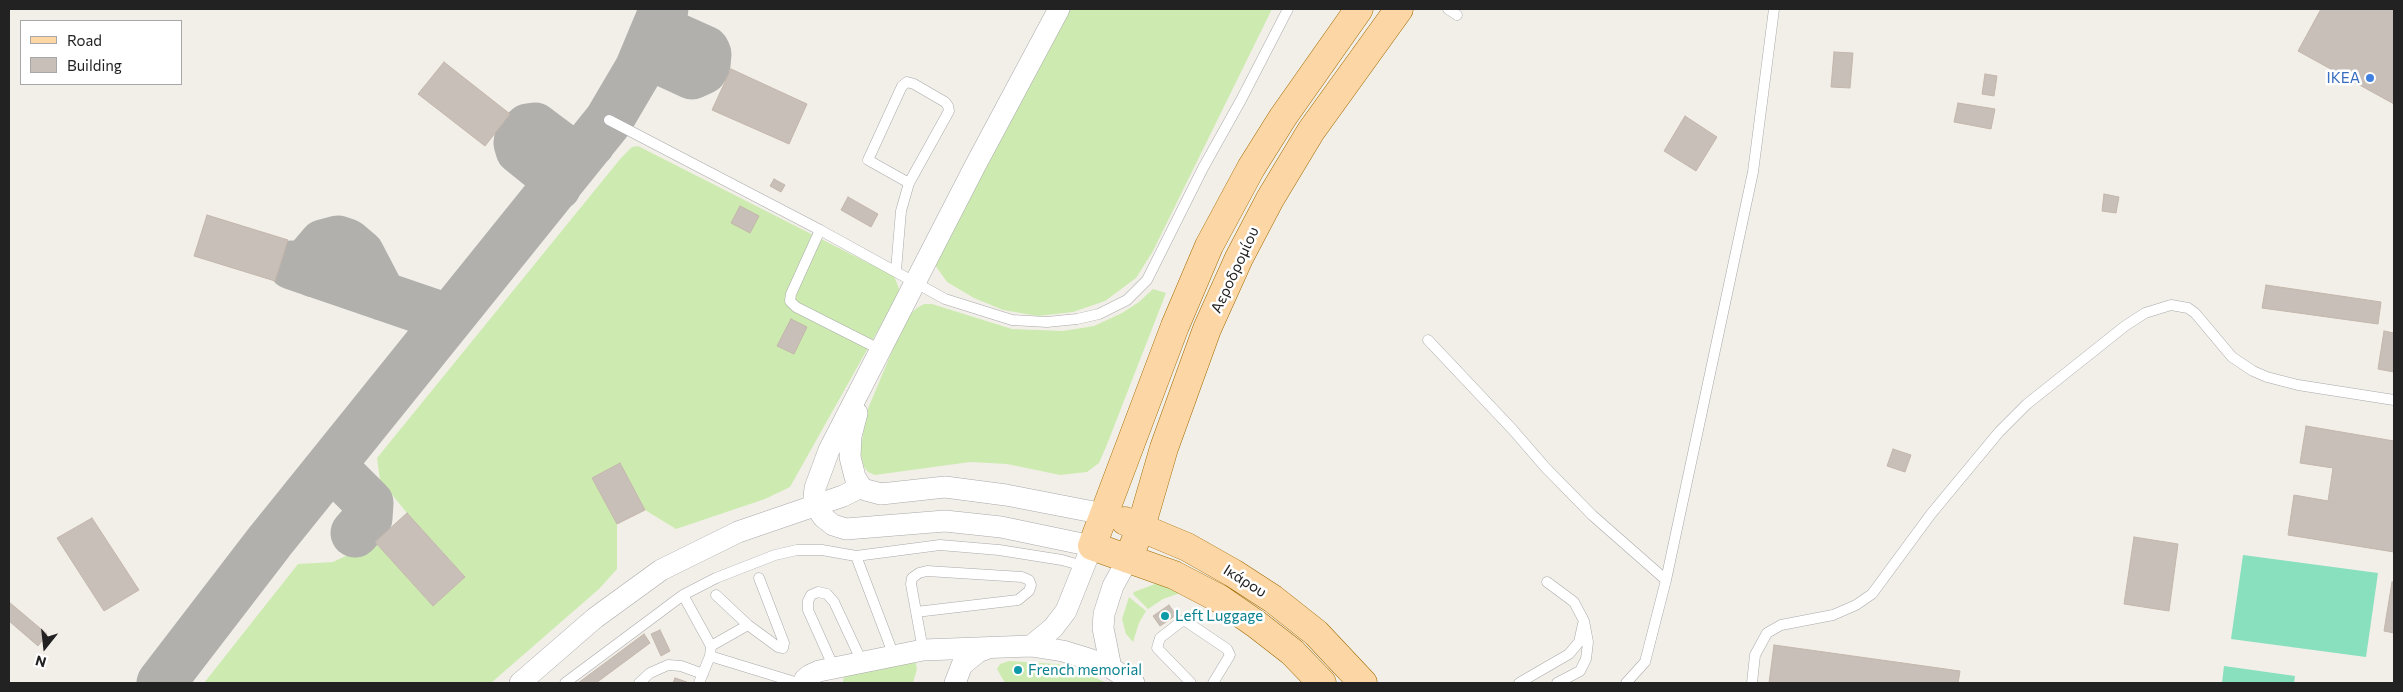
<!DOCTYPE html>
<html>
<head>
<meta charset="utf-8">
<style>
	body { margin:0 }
	#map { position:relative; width:2403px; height:692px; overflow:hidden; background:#f2efe9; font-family:Commissioner,sans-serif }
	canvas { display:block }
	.frame { position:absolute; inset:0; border:10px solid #222; pointer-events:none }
	.legend { position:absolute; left:20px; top:20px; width:162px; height:65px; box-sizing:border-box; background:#fff; border:1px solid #a7a7a7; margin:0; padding:6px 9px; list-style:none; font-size:15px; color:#222 }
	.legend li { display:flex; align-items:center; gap:10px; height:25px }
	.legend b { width:25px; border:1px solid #a7a7a7 }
	.north { position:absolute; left:20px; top:622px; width:50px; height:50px; -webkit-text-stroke:4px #fff; paint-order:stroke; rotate:196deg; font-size:14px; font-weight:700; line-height:20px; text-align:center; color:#222 }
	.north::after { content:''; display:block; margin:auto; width:18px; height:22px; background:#222; clip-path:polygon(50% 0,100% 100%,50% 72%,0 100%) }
</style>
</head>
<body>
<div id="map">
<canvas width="2403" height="692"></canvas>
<div class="frame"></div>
<ul class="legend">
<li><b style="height:6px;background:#fcd6a4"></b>Road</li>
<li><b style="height:14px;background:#c7bfb8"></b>Building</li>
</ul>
<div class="north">N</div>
</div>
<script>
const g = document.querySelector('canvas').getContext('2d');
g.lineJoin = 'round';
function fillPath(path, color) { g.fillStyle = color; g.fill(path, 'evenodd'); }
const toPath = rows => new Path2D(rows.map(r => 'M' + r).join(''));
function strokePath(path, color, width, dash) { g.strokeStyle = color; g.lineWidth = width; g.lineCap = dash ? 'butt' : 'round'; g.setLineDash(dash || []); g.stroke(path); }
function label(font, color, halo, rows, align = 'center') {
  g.font = font + ' Commissioner,sans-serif'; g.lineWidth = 5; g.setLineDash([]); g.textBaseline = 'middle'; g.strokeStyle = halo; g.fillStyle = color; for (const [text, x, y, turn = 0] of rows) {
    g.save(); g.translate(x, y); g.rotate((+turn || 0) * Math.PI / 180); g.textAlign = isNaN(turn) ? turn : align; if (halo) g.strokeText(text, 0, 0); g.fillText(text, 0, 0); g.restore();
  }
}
fillPath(toPath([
	[1067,9,1272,9,1153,251,1136,278,1105,301,1073,312,1038,316,1003,310,974,298,947,282,935,265],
	[638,146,894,276,900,291,790,487,765,499,676,529,645,510,620,463,592,478,617,524,617,569,599,589,491,683,204,683,298,564,333,562,375,542,433,606,465,577,407,513,380,480,377,458,621,158,632,147],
	[1153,289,1166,293,1106,447,1099,463,1087,472,1060,475,1007,464,970,462,875,475,868,472,864,467,860,452,867,411,898,337,911,313,917,308,924,304,932,304,1012,329,1063,331,1094,326,1122,313,1139,302],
	[1155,584,1164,585,1180,593,1163,599,1148,609,1133,594,1134,592],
	[1129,597,1146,611,1139,623,1133,642,1126,634,1122,619],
	[915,660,917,669,913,683,843,682,844,675],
	[1009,661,1057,664,1074,668,1107,683,1005,683,997,669,1000,664]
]), '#cdebb0');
fillPath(toPath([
	[2243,555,2378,573,2366,657,2231,639],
	[2224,666,2295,676,2294,683,2222,683]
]), '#88e0be');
strokePath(toPath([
	[644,59,655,58,692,75,703,70,706,65,707,54,705,50,667,33,660,22],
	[557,186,551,175,520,150,518,143,519,136,528,128,535,127,567,151,578,151,591,143],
	[292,265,438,315,443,326],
	[314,273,311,268,312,257,323,244,338,240,347,243,360,254,382,296],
	[327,471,343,477,369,503,368,518,355,533],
	[161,683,270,541,609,120,639,69,664,9]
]), '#b1b0ac', 49);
const building = toPath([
	[2321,9,2394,9,2394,104,2298,51,2321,9],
	[1834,52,1853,53,1850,88,1831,87,1834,52],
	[444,62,510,114,485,146,418,94,444,62],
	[731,69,807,104,789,144,712,110,731,69],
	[1985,74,1997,76,1994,96,1982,94,1985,74],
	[1958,103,1995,109,1991,129,1954,122,1958,103],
	[1685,116,1717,137,1696,171,1664,151,1685,116],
	[774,179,785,185,781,192,770,186,774,179],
	[2104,194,2119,197,2116,213,2102,211,2104,194],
	[848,197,878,214,871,227,841,210,848,197],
	[740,206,759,216,750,233,731,223,740,206],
	[207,215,288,240,275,281,194,256,207,215],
	[2266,285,2381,302,2378,324,2262,308,2266,285],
	[791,319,807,327,794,354,777,346,791,319],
	[2384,331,2394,333,2394,372,2378,369,2384,331],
	[2306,426,2394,441,2394,552,2288,535,2294,495,2328,501,2333,468,2300,463,2306,426],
	[1893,449,1911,455,1905,472,1887,466,1893,449],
	[620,463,645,510,617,524,592,478,620,463],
	[407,513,465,577,433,606,375,542,407,513],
	[92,518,139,590,104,611,57,538,92,518],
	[2134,537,2178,544,2169,611,2124,604,2134,537],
	[2392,582,2394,582,2394,633,2384,631,2392,582],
	[9,602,47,634,38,646,9,621,9,602],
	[1169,605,1176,615,1160,626,1153,616,1169,605],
	[660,630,670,651,661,656,651,634,660,630],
	[644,634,650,643,596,683,578,683,644,634],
	[1774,645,1960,671,1958,683,1769,683,1774,645],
	[675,678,687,682,686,683,673,683,675,678]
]);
fillPath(building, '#c7bfb8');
strokePath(building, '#c4b6ab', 1);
const lane = toPath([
	[1448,9,1457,15],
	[609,120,820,230,945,299,1012,320,1047,322,1077,319,1099,314,1127,300,1147,280,1203,168,1241,100,1288,9],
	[820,230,791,294,790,301,796,307,881,350],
	[896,270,901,211,909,183,949,111,948,106,945,102,914,84,907,82,902,86,868,160,909,183],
	[1428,340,1513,430,1545,467,1592,515,1666,580],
	[856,556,894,656],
	[1547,582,1574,602,1584,621,1588,642,1586,659,1580,671,1557,683],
	[683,595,711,646,710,656,699,683],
	[716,595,748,625,778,647,783,648,784,643,759,578],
	[916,612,1018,600,1029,591,1031,585,1029,580,1022,577,927,571,919,573,912,578,911,584,923,650],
	[711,646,748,625],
	[710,656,798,683],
	[834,668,808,610,808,601,811,595,818,592,827,594,834,602,862,662],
	[565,683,683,595,716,578,775,555,797,550,822,550,856,556,940,545,999,550,1062,560,1083,566],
	[639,683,650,673,668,665,681,666,703,674],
	[1191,683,1157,648,1160,638,1182,621,1187,622,1227,649,1230,655,1213,683],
	[1519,683,1569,654,1579,642,1583,624],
	[1626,683,1645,662,1666,580,1753,172,1774,9],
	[1752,683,1755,655,1767,633,1781,625,1833,615,1856,605,1872,594,1931,514,1999,432,2027,404,2125,326,2145,313,2171,305,2188,308,2195,313,2232,357,2253,371,2267,377,2298,385,2394,400]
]);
const street = toPath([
	[857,413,851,436,850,457,855,477,861,487,866,490,881,494,945,487,1006,495,1104,514],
	[1031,646,1063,651,1089,659,1111,668,1134,683],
	[1111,668,1103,628,1104,614,1113,586,1128,559],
	[520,683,595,618,661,570,738,532,843,496,861,487],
	[805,683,805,679,810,675,819,671,923,650,1031,646,1053,628,1066,611,1092,546,1001,527,945,521,846,529,833,525,823,517,816,506,814,498,815,488,829,450,975,166,1059,9],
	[955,683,962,665,978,652,988,648]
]);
const primary = toPath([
	[1125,521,1187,547,1233,573,1273,599,1316,633,1363,683],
	[1128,559,1141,527,1164,448,1186,387,1207,329,1239,258,1270,199,1311,131,1399,9],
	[1322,683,1292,652,1256,624,1220,599,1174,575,1092,546,1175,326,1209,246,1251,168,1283,117,1359,9]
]);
strokePath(lane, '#a9a9a9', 11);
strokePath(street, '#a9a9a9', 22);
strokePath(primary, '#a06b00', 29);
strokePath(lane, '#fff', 10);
strokePath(street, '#fff', 21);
strokePath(primary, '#fcd6a4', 28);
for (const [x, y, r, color] of [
	[2370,78,5,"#3f7fe0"],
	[1165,616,5,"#0f9aa8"],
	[1018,670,5,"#0f9aa8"]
]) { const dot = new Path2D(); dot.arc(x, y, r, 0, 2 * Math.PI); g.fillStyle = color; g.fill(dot); strokePath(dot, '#fff', 2); }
label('15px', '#366cbe', '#fff', [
	["IKEA",2360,78]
], 'right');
label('15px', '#222', '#fff', [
	["Αεροδρομίου",1235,270,-65],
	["Ικάρου",1245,581,32]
]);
label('15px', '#0d838f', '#fff', [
	["Left Luggage",1175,616],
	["French memorial",1028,670]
], 'left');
</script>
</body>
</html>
